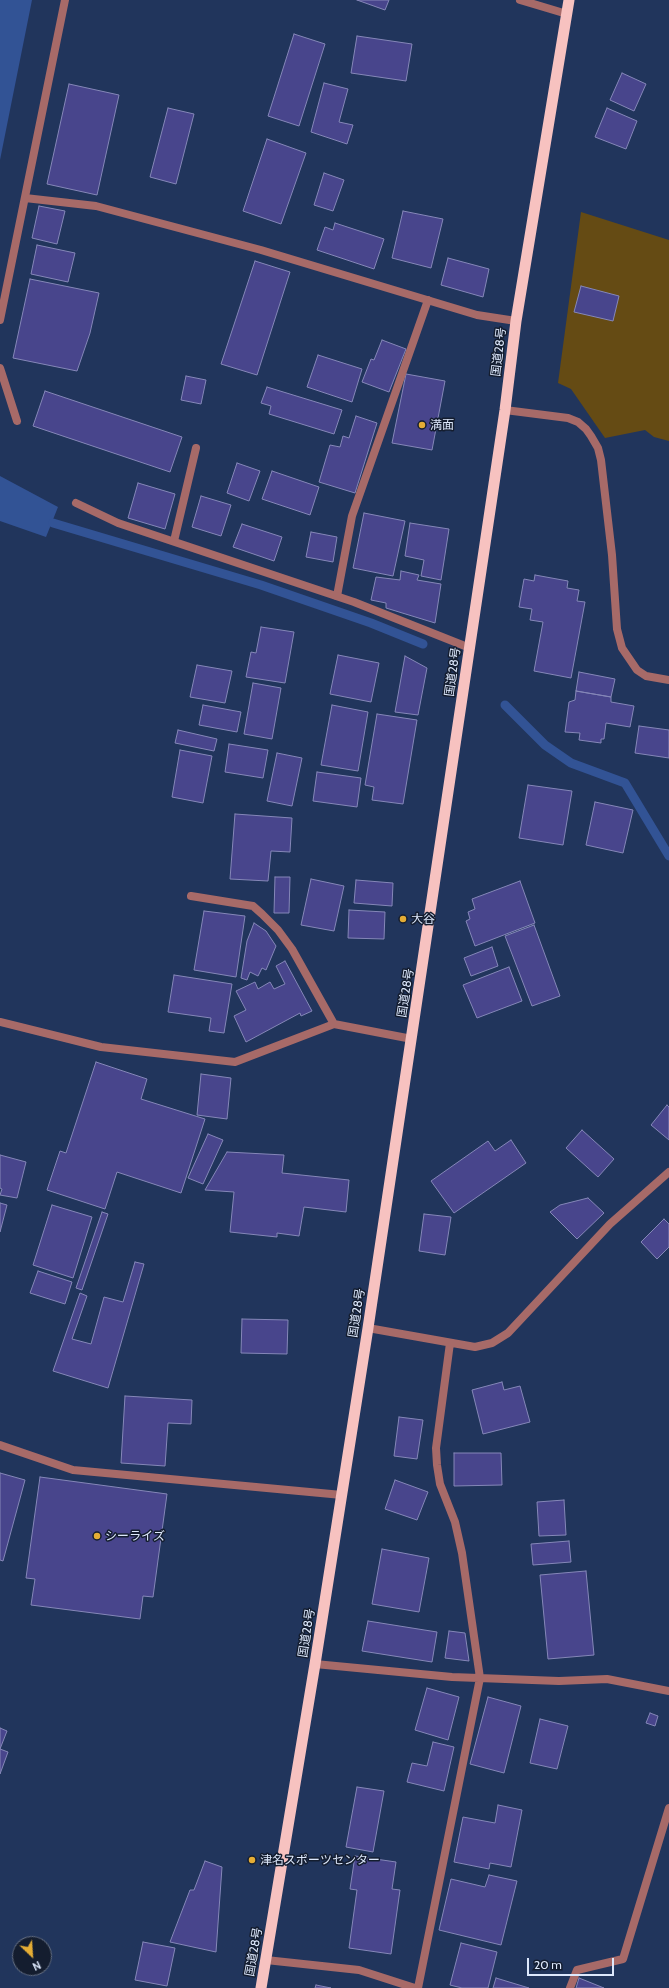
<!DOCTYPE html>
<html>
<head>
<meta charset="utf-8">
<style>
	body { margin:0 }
	#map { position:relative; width:669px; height:1988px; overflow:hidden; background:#21355c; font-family:Cabin,sans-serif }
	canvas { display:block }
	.north { position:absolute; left:12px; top:1936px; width:40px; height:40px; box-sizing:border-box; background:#141d2f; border:1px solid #646e81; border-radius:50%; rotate:155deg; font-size:11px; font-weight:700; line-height:16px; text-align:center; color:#dde8fc }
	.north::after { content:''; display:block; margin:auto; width:14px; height:18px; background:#e5ad35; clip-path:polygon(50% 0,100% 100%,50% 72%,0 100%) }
	.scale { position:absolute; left:527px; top:1958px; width:87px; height:18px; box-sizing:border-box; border:2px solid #dde8fc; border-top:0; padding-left:5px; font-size:12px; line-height:14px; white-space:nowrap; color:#dde8fc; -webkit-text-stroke:3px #141d2f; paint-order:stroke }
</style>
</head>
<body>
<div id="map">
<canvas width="669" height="1988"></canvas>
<div class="north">N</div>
<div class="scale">20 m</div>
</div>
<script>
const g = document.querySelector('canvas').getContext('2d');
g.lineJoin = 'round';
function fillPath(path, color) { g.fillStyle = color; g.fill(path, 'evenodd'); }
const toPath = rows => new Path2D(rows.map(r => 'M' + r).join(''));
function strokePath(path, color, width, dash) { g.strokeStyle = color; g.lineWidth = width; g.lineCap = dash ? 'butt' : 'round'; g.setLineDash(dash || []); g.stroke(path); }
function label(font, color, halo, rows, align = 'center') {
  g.font = font + ' Cabin,"Noto Sans JP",sans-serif'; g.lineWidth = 3; g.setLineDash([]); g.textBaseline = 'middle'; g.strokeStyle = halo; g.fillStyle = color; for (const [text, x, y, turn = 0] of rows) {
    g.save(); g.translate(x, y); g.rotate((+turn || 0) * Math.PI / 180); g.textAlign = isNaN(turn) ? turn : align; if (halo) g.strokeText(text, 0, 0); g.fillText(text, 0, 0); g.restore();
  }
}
fillPath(toPath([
	[581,212,669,240,669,441,654,437,645,430,605,438,571,389,558,383]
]), '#654b14');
fillPath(toPath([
	[0,0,32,0,0,160],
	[0,476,58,507,46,537,0,521]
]), '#325395');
strokePath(toPath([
	[53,523,261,585,371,623,423,644],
	[505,705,545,745,571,763,625,783,669,856]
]), '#325395', 9);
const building = toPath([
	[357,0,389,0,385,10,357,0],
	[294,34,325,44,299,126,268,116,294,34],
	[357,36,412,44,406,81,351,73,357,36],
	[622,73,646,84,634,111,610,100,622,73],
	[324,83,348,89,339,122,353,125,347,144,311,132,324,83],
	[69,84,119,95,97,195,47,184,69,84],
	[168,108,194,114,176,184,150,177,168,108],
	[607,108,637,121,626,149,595,137,607,108],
	[267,139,306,153,281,224,243,211,267,139],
	[324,173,344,180,333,211,314,205,324,173],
	[39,206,65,211,57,244,32,238,39,206],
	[403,211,443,219,431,268,392,258,403,211],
	[335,223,384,239,374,269,317,250,325,227,333,230,335,223],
	[37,245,75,253,68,282,31,274,37,245],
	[448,258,489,269,483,297,441,285,448,258],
	[255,261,290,272,257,375,221,364,255,261],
	[30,279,99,293,90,333,77,371,13,358,30,279],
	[581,286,619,296,613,321,574,312,581,286],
	[382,340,406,349,389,392,362,382,371,359,374,360,382,340],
	[318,355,362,369,352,402,307,387,318,355],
	[406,374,445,381,432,450,392,443,406,374],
	[186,376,206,380,201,404,181,400,186,376],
	[267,387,342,410,334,434,269,414,271,406,261,403,267,387],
	[45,391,182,437,170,472,33,426,45,391],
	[356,416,377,423,355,493,319,482,330,445,340,447,343,436,349,438,356,416],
	[237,463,260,471,249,501,227,493,237,463],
	[272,471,319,487,310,515,262,499,272,471],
	[138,483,175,494,165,529,128,518,138,483],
	[201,496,231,505,221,536,192,527,201,496],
	[364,513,405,521,393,576,353,568,364,513],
	[410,523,449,529,441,580,421,576,424,560,405,556,410,523],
	[242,524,282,537,274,561,233,547,242,524],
	[311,532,337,537,333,562,306,557,311,532],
	[401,571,419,575,417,580,441,584,435,623,386,608,386,603,371,600,376,577,400,580,401,571],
	[535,575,568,581,567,588,579,590,577,601,585,602,571,678,534,671,543,622,530,620,532,609,519,607,524,579,534,581,535,575],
	[261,627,294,632,285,683,246,677,251,652,256,653,261,627],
	[338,655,379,663,371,702,330,694,338,655],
	[405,656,427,668,418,715,395,712,405,656],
	[197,665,232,671,225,703,190,697,197,665],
	[579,672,615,679,611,697,576,691,579,672],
	[253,683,281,688,272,739,244,734,253,683],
	[576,691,611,697,611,702,634,706,630,727,606,723,604,739,601,739,601,743,579,740,580,733,565,732,569,702,575,700,576,691],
	[203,705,241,712,237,732,199,725,203,705],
	[332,705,368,712,358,771,321,765,332,705],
	[377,714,417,720,403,804,372,800,374,787,365,785,377,714],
	[639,726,669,730,669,758,635,753,639,726],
	[178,730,217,739,214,751,175,743,178,730],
	[229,744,268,750,263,778,225,772,229,744],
	[180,750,212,756,203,803,172,797,180,750],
	[277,753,302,758,292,806,267,801,277,753],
	[317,772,361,778,357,807,313,801,317,772],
	[528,785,572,791,563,845,519,838,528,785],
	[595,802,633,810,623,853,586,845,595,802],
	[235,814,292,818,290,852,271,851,268,881,230,879,235,814],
	[275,877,290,877,289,913,274,913,275,877],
	[311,879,344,886,334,931,301,925,311,879],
	[356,880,393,883,392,906,354,903,356,880],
	[520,881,535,923,475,946,466,921,470,919,468,912,475,909,472,899,520,881],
	[349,910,385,912,384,939,348,938,349,910],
	[204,911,245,916,236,977,194,970,204,911],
	[254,923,266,931,276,946,266,970,262,968,258,976,250,972,247,980,241,978,247,941,254,923],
	[534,925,560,996,532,1006,505,936,534,925],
	[492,947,498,966,471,976,464,958,492,947],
	[285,961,312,1011,301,1016,300,1013,246,1042,234,1016,246,1010,236,991,255,982,258,989,270,982,274,989,285,984,276,966,285,961],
	[509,967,522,1001,477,1018,463,985,509,967],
	[174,975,232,984,224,1033,209,1031,211,1018,168,1012,174,975],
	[96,1062,147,1079,141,1099,205,1119,181,1193,117,1172,105,1209,47,1190,60,1151,66,1153,96,1062],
	[201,1074,231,1078,227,1119,197,1115,201,1074],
	[667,1105,669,1107,669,1140,651,1125,667,1105],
	[582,1130,614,1159,598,1177,566,1148,582,1130],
	[208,1134,223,1140,203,1184,188,1178,208,1134],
	[511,1140,526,1163,454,1213,431,1181,488,1141,495,1151,511,1140],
	[227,1152,284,1155,282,1173,349,1180,346,1212,304,1207,299,1236,277,1233,277,1237,230,1232,234,1192,205,1190,227,1152],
	[0,1155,26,1162,17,1198,0,1195,2,1189,0,1188,0,1155],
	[588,1198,604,1213,577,1239,550,1212,560,1205,588,1198],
	[0,1203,7,1205,0,1232,0,1203],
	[52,1205,92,1217,73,1278,33,1265,52,1205],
	[102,1212,108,1214,82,1290,76,1288,102,1212],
	[424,1214,451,1217,445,1255,419,1251,424,1214],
	[664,1219,669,1224,669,1247,657,1259,641,1242,664,1219],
	[135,1262,144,1264,108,1388,53,1371,80,1293,87,1296,72,1339,91,1344,104,1297,123,1302,135,1262],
	[38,1271,72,1282,65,1304,30,1293,38,1271],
	[242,1319,288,1320,287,1354,241,1353,242,1319],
	[502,1382,504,1390,520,1386,530,1422,483,1434,472,1390,502,1382],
	[125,1396,192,1400,191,1424,168,1423,165,1466,121,1463,125,1396],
	[399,1417,423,1420,417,1459,394,1456,399,1417],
	[454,1453,501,1453,502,1485,454,1486,454,1453],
	[0,1473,25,1480,3,1561,0,1560,0,1473],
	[40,1477,167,1494,153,1597,143,1596,140,1619,31,1605,35,1579,26,1578,40,1477],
	[395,1480,428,1492,417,1520,385,1509,395,1480],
	[564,1500,566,1535,539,1536,537,1502,564,1500],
	[569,1541,571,1562,533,1565,531,1544,569,1541],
	[382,1549,429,1558,419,1612,372,1604,382,1549],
	[586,1571,594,1655,548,1659,540,1575,586,1571],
	[368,1621,437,1632,432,1662,362,1651,368,1621],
	[449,1631,465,1633,469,1661,445,1658,449,1631],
	[427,1688,459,1697,448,1740,415,1730,427,1688],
	[488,1697,521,1706,504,1773,470,1764,488,1697],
	[650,1713,658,1716,655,1726,646,1723,650,1713],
	[540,1719,568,1726,557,1769,530,1763,540,1719],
	[0,1728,7,1731,0,1749,8,1752,0,1774,0,1728],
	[433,1742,454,1747,444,1791,407,1782,412,1763,427,1766,433,1742],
	[357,1787,384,1791,373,1852,346,1847,357,1787],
	[498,1805,522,1810,511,1867,490,1863,489,1869,454,1862,463,1817,495,1823,498,1805],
	[355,1856,396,1862,392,1889,400,1890,391,1954,349,1948,357,1890,350,1889,355,1856],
	[205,1861,222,1867,216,1952,170,1942,190,1890,194,1890,205,1861],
	[489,1875,517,1881,501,1945,439,1930,451,1879,485,1887,489,1875],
	[143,1942,175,1948,167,1986,135,1980,143,1942],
	[461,1943,497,1952,488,1988,462,1988,450,1985,461,1943],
	[496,1978,529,1988,493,1988,496,1978],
	[579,1978,604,1988,576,1988,579,1978],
	[316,1985,331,1988,315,1988,316,1985]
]);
fillPath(building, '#48458c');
strokePath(building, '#8587b8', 1);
strokePath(toPath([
	[0,368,17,421],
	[174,541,196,448],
	[337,596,352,516,428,300],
	[570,1988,577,1970,623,1959,669,1808]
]), '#a76a68', 8);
strokePath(toPath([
	[520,0,567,14],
	[25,198,96,206,261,250,477,315,516,321],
	[0,320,65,0],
	[505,410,568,418,578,422,586,429,591,436,598,448,601,460,612,555,617,629,622,648,637,670,646,676,669,680],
	[76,503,118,523,354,602,470,648],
	[191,896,253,906,262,914,278,930,292,949,334,1024],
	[0,1022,101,1047,235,1062,334,1024,412,1039],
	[368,1328,475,1347,492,1343,508,1333,610,1224,669,1172],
	[0,1445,73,1470,342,1495],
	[315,1664,452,1677,559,1681,607,1679,669,1691],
	[266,1960,359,1970,415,1988],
	[418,1988,480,1678,462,1553,455,1522,440,1484,437,1465,436,1448,450,1343]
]), '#a76a68', 8);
strokePath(toPath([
	[261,1988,315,1664,368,1328,505,410,516,321,569,0]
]), '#f7c2c0', 11);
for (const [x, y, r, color] of [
	[422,425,4,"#e5ad35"],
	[403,919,4,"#e5ad35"],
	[97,1536,4,"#e5ad35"],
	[252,1860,4,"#e5ad35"]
]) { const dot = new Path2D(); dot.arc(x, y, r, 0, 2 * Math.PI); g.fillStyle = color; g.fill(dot); strokePath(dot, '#141d2f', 1.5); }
label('12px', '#dde8fc', '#141d2f', [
	["国道28号",499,352,-83],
	["国道28号",453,672,-82],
	["国道28号",406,993,-81],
	["国道28号",357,1313,-81],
	["国道28号",307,1633,-81],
	["国道28号",254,1952,-80]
]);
label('12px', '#dde8fc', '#141d2f', [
	["満面",430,425],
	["大谷",411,919],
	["シーライズ",105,1536],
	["津名スポーツセンター",260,1860]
], 'left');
</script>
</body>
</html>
